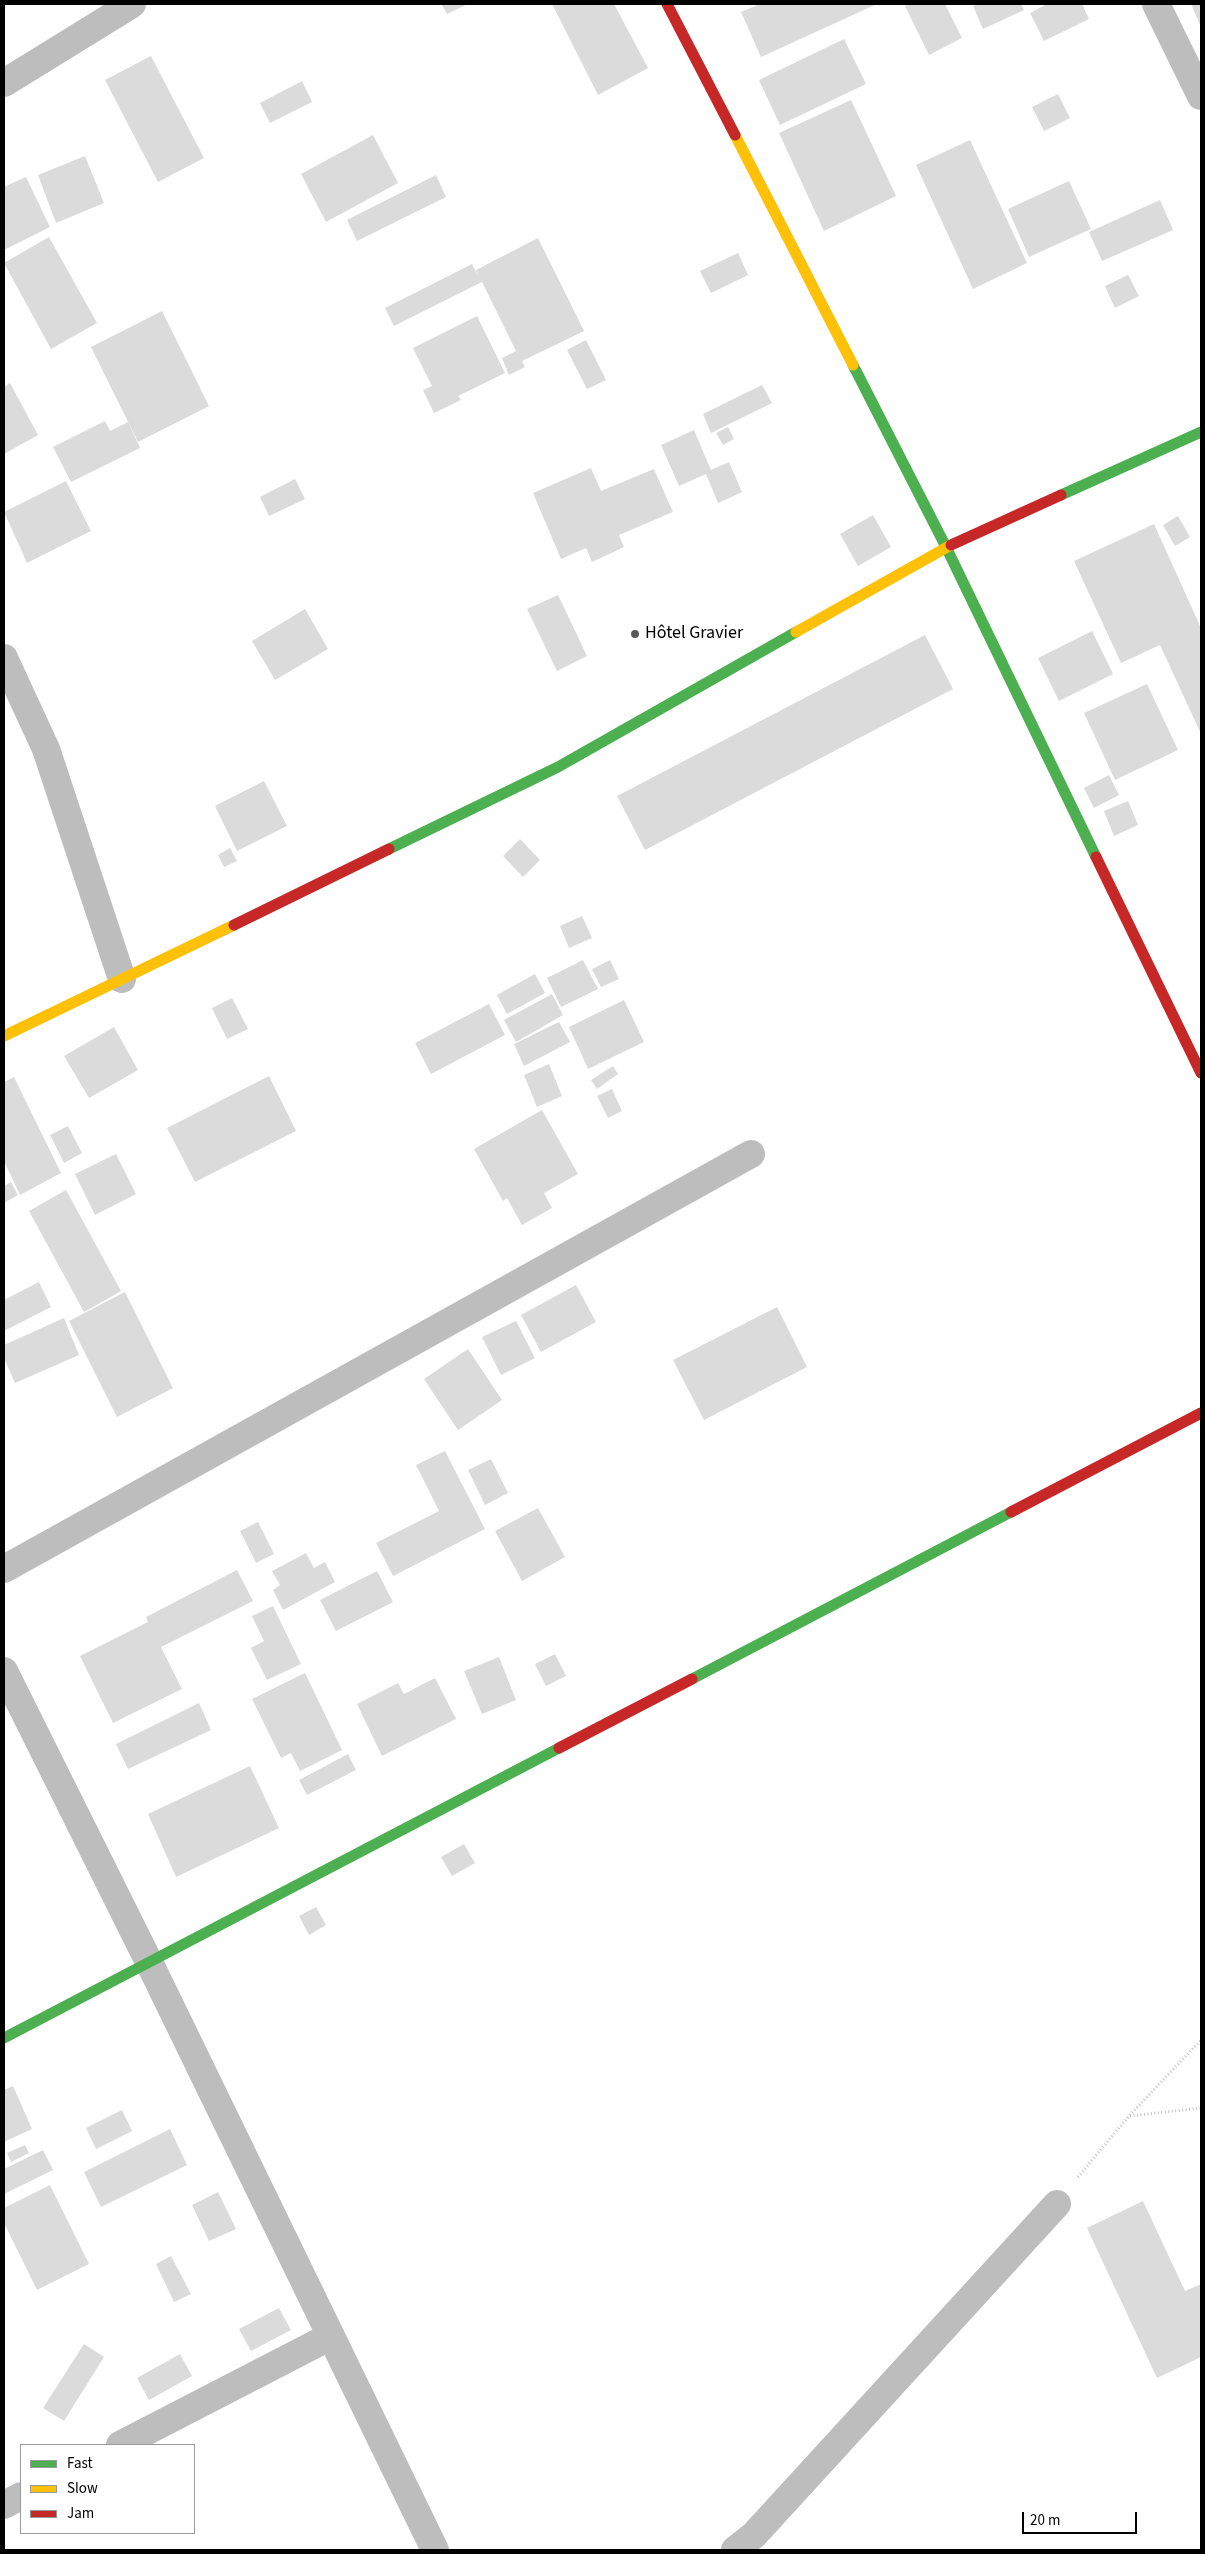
<!DOCTYPE html>
<html>
<head>
<meta charset="utf-8">
<style>
	body { margin:0 }
	#map { position:relative; width:1205px; height:2554px; overflow:hidden; background:#fff; font-family:"Source Sans 3",sans-serif }
	canvas { display:block }
	.frame { position:absolute; inset:0; border:5px solid #000; pointer-events:none }
	.legend { position:absolute; left:20px; top:2444px; width:175px; height:90px; box-sizing:border-box; background:#fff; border:1px solid #999; margin:0; padding:6px 9px; list-style:none; font-size:15px; color:#000 }
	.legend li { display:flex; align-items:center; gap:10px; height:25px }
	.legend b { width:25px; border:1px solid #999 }
	.scale { position:absolute; left:1022px; top:2512px; width:115px; height:22px; box-sizing:border-box; border:2px solid #000; border-top:0; padding-left:6px; font-size:15px; line-height:18px; white-space:nowrap; color:#000; -webkit-text-stroke:4px #fff; paint-order:stroke }
</style>
</head>
<body>
<div id="map">
<canvas width="1205" height="2554"></canvas>
<div class="frame"></div>
<ul class="legend">
<li><b style="height:6px;background:#4caf50"></b>Fast</li>
<li><b style="height:6px;background:#ffc107"></b>Slow</li>
<li><b style="height:6px;background:#c62828"></b>Jam</li>
</ul>
<div class="scale">20 m</div>
</div>
<script>
const g = document.querySelector('canvas').getContext('2d');
g.lineJoin = 'round';
function fillPath(path, color) { g.fillStyle = color; g.fill(path, 'evenodd'); }
const toPath = rows => new Path2D(rows.map(r => 'M' + r).join(''));
function strokePath(path, color, width, dash) { g.strokeStyle = color; g.lineWidth = width; g.lineCap = dash ? 'butt' : 'round'; g.setLineDash(dash || []); g.stroke(path); }
function label(font, color, halo, rows, align = 'center') {
  g.font = font + ' "Source Sans 3",sans-serif'; g.lineWidth = 5; g.setLineDash([]); g.textBaseline = 'middle'; g.strokeStyle = halo; g.fillStyle = color; for (const [text, x, y, turn = 0] of rows) {
    g.save(); g.translate(x, y); g.rotate((+turn || 0) * Math.PI / 180); g.textAlign = isNaN(turn) ? turn : align; if (halo) g.strokeText(text, 0, 0); g.fillText(text, 0, 0); g.restore();
  }
}
fillPath(toPath([
	[441,4,468,4,447,14],
	[552,4,614,4,648,68,598,95],
	[760,4,877,4,761,57,741,12],
	[909,4,945,4,962,38,929,55,905,6],
	[979,4,1021,4,1024,10,983,29,973,6],
	[1047,4,1082,4,1089,19,1044,41,1030,13],
	[1191,4,1201,4,1201,27],
	[844,39,866,84,780,125,759,80],
	[151,56,204,158,158,182,105,80],
	[302,81,312,102,270,123,260,103],
	[1058,94,1070,118,1044,131,1032,107],
	[851,100,896,196,824,231,779,133],
	[373,135,398,183,326,222,301,174],
	[970,140,1027,263,973,289,916,165],
	[85,156,104,203,56,223,38,175],
	[436,175,446,197,357,241,347,220],
	[26,177,50,227,4,250,4,187],
	[1069,181,1091,229,1029,257,1008,209],
	[1160,200,1173,230,1102,261,1089,232],
	[49,237,97,323,51,349,4,263],
	[538,238,584,331,522,361,525,367,509,375,502,358,516,351,482,282,394,326,385,308,472,264,478,276,476,270],
	[738,253,748,275,711,293,700,271],
	[1128,275,1139,296,1115,308,1105,286],
	[162,311,209,406,138,442,91,347],
	[477,316,505,373,458,396,461,400,434,413,423,390,432,386,413,348],
	[586,340,606,380,587,389,567,350],
	[10,383,38,435,4,454,4,387],
	[762,385,772,403,711,433,703,414],
	[105,421,110,431,128,422,140,448,71,482,53,447],
	[728,427,734,439,723,445,716,433],
	[694,430,711,470,729,462,742,492,718,503,706,474,679,486,661,445],
	[591,468,601,491,654,469,673,512,619,535,624,547,592,562,586,548,561,559,533,493],
	[295,479,305,499,269,516,260,497],
	[66,481,91,531,27,563,4,512],
	[873,515,891,547,858,566,840,534],
	[1178,516,1190,537,1175,546,1163,525],
	[1154,524,1201,628,1201,734,1160,645,1121,663,1074,561],
	[558,595,587,656,557,671,527,609],
	[305,609,328,649,275,680,252,641],
	[1092,631,1113,674,1059,701,1038,658],
	[925,635,953,689,645,850,617,796],
	[1147,684,1178,750,1115,780,1084,713],
	[1109,775,1119,795,1094,808,1084,788],
	[264,781,287,826,237,851,215,806],
	[1128,801,1138,825,1114,836,1104,811],
	[520,839,540,860,523,877,503,856],
	[230,848,237,861,224,867,218,855],
	[582,916,592,938,569,948,560,926],
	[583,960,598,989,561,1007,547,978],
	[610,960,619,979,601,987,592,969],
	[535,974,545,993,507,1014,497,995],
	[552,994,563,1015,516,1042,504,1020],
	[232,998,248,1029,227,1039,212,1008],
	[624,1000,644,1042,588,1069,569,1027],
	[489,1004,505,1035,431,1074,415,1043],
	[559,1022,570,1042,524,1066,514,1044],
	[114,1027,138,1070,89,1098,64,1056],
	[549,1064,562,1096,537,1107,524,1075],
	[613,1066,618,1074,597,1089,591,1080],
	[269,1076,296,1131,195,1182,167,1128],
	[14,1077,61,1173,20,1195,4,1161,4,1082],
	[612,1089,622,1111,608,1118,597,1096],
	[542,1110,578,1174,544,1193,552,1208,522,1225,507,1198,503,1201,474,1149],
	[68,1126,82,1153,64,1163,50,1135],
	[116,1154,136,1194,95,1215,75,1174],
	[11,1182,18,1195,4,1203,4,1186],
	[66,1190,121,1291,84,1312,29,1211],
	[39,1282,51,1307,4,1331,4,1300],
	[576,1285,596,1322,541,1352,521,1315],
	[125,1292,173,1388,117,1417,69,1321],
	[777,1307,807,1367,704,1420,673,1360],
	[64,1318,79,1355,15,1383,4,1358,4,1345],
	[516,1321,535,1358,501,1375,482,1337],
	[468,1349,502,1400,458,1430,424,1379],
	[445,1451,485,1529,393,1576,376,1543,439,1511,416,1465],
	[491,1459,508,1493,485,1505,468,1470],
	[538,1508,565,1557,522,1581,495,1531],
	[258,1522,274,1554,256,1563,240,1531],
	[306,1553,314,1568,325,1562,335,1582,283,1610,273,1590,280,1585,272,1571],
	[237,1570,253,1601,161,1647,182,1689,113,1723,80,1656,148,1622,146,1617],
	[377,1571,393,1602,336,1631,320,1600],
	[273,1606,301,1664,267,1680,251,1648,264,1641,252,1616],
	[555,1654,566,1676,546,1686,535,1664],
	[499,1657,516,1700,482,1714,464,1671],
	[305,1673,342,1750,300,1771,291,1753,281,1758,252,1699],
	[435,1678,456,1719,382,1756,357,1704,398,1683,404,1694],
	[199,1703,211,1730,128,1769,116,1744],
	[348,1754,356,1770,307,1795,299,1780],
	[250,1766,279,1828,176,1877,148,1814],
	[464,1844,475,1863,452,1876,441,1857],
	[316,1907,326,1925,309,1935,299,1916],
	[13,2086,32,2129,4,2142,4,2090],
	[122,2110,132,2131,96,2149,86,2128],
	[170,2129,187,2165,101,2207,84,2172],
	[25,2145,29,2153,11,2162,7,2153],
	[43,2150,53,2170,4,2194,4,2169],
	[50,2185,89,2264,37,2290,4,2223,4,2208],
	[218,2192,236,2229,209,2241,192,2205],
	[1143,2201,1185,2291,1201,2284,1201,2357,1157,2378,1087,2228],
	[171,2256,191,2294,174,2302,156,2264],
	[279,2308,291,2330,251,2351,239,2329],
	[84,2344,104,2357,64,2421,43,2408],
	[180,2354,192,2376,149,2400,137,2378]
]), '#dbdbdb');
strokePath(toPath([
	[1130,2116,1201,2108],
	[1078,2177,1129,2116,1201,2040]
]), '#c2c2c2', 3, [1, 2.5]);
strokePath(toPath([
	[1156,4,1201,96],
	[4,83,132,4],
	[4,658,46,749,122,979],
	[4,1569,751,1154],
	[4,1671,149,1962,435,2550],
	[120,2445,331,2336],
	[4,2505,21,2496],
	[735,2550,754,2535,1057,2204]
]), '#bdbdbd', 28);
strokePath(toPath([
	[853,365,946,547,1096,857],
	[1061,495,1201,432],
	[389,849,558,767,796,632],
	[692,1679,1011,1512],
	[4,2038,559,1748]
]), '#4caf50', 11);
strokePath(toPath([
	[735,135,853,365],
	[796,632,951,545],
	[4,1036,234,925]
]), '#ffc107', 11);
strokePath(toPath([
	[667,4,735,135],
	[951,545,1061,495],
	[1096,857,1201,1073],
	[234,925,389,849],
	[1011,1512,1201,1413],
	[559,1748,692,1679]
]), '#c62828', 11);
for (const [x, y, r, color] of [
	[635,634,5,"#595959"]
]) { const dot = new Path2D(); dot.arc(x, y, r, 0, 2 * Math.PI); g.fillStyle = color; g.fill(dot); strokePath(dot, '#fff', 2); }
label('18px', '#000', '#fff', [
	["Hôtel Gravier",645,634]
], 'left');
</script>
</body>
</html>
